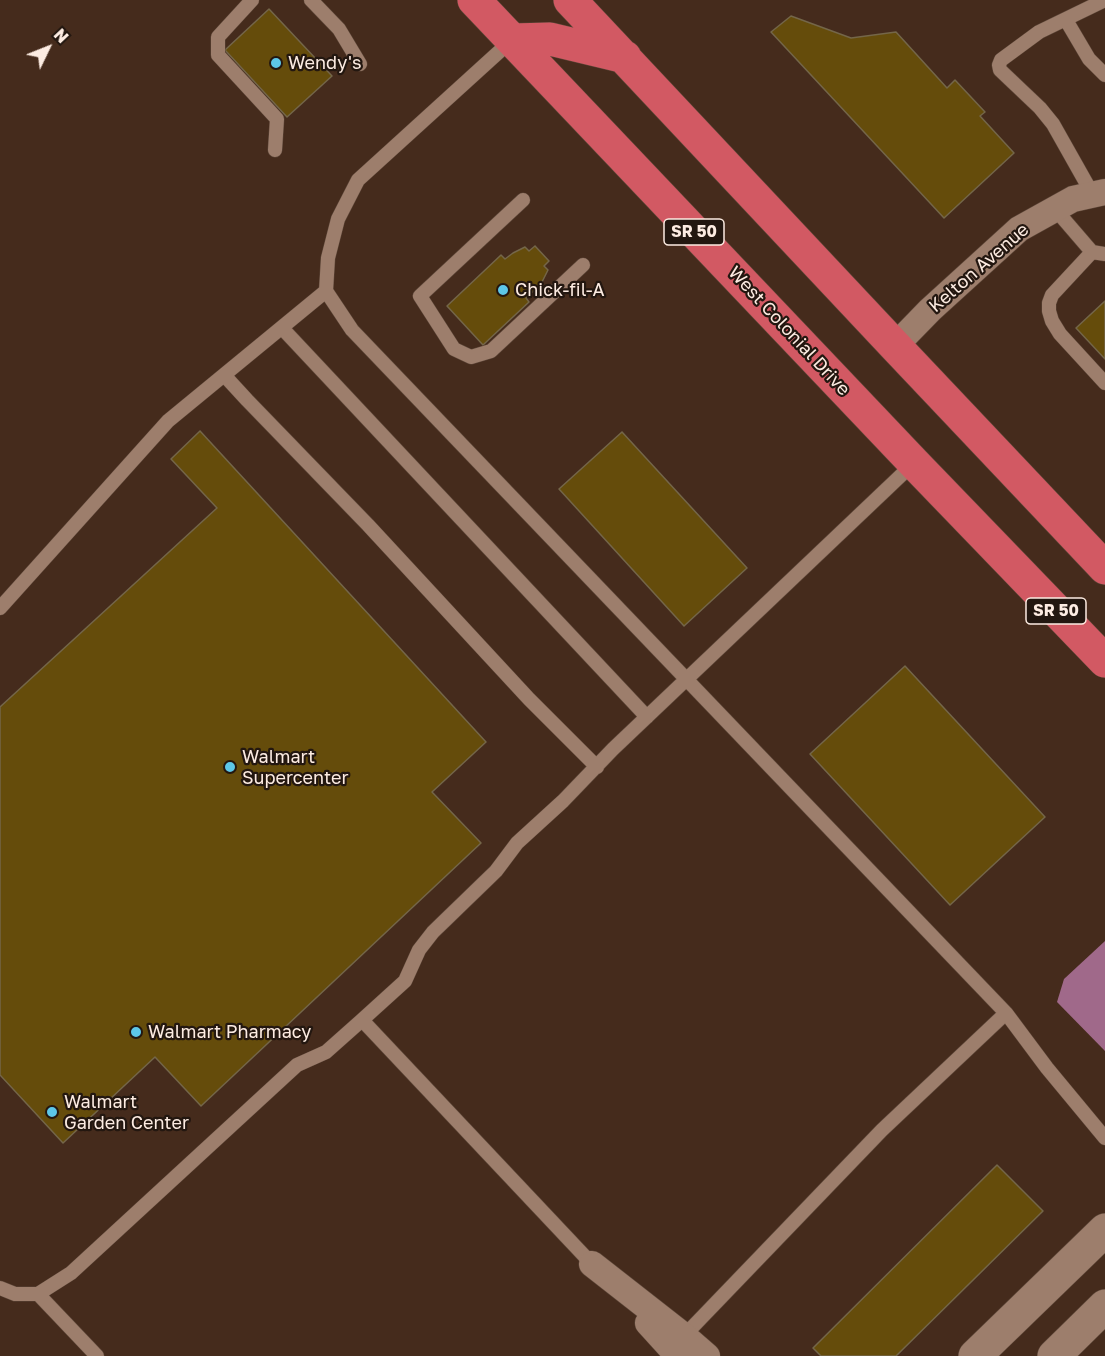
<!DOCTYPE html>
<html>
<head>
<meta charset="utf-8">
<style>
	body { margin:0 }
	#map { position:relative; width:1105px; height:1356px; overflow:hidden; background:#452b1c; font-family:"Golos Text",sans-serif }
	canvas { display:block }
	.north { position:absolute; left:18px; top:18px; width:60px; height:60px; -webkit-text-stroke:4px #231710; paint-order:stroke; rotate:47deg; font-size:16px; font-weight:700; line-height:24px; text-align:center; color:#fdece2 }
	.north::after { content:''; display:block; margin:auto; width:21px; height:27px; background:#fdece2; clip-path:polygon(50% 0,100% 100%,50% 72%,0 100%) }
</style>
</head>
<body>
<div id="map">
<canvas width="1105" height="1356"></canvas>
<div class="north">N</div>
</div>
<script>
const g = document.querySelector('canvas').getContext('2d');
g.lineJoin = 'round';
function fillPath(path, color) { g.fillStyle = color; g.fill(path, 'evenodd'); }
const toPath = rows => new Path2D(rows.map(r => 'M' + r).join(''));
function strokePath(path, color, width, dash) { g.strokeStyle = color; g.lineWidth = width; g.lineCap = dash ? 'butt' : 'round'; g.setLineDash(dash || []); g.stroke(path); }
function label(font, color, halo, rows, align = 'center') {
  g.font = font + ' "Golos Text",sans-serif'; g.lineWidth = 4.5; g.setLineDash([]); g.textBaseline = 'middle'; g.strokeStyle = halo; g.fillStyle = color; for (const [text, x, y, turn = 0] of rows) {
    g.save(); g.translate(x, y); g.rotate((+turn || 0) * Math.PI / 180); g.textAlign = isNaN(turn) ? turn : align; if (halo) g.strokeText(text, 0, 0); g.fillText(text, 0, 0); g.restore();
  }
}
fillPath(toPath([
	[1105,941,1105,1051,1057,1002,1064,979]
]), '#a0698a');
const building = toPath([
	[269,9,332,76,287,117,225,50,269,9],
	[791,16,851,38,896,32,947,88,955,80,985,112,980,116,1014,153,944,218,771,32,791,16],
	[535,246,549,261,544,266,548,270,541,284,526,298,529,302,483,345,447,306,501,255,505,259,513,253,525,247,529,251,535,246],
	[1105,301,1105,359,1076,328,1105,301],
	[200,431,486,742,432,792,481,843,201,1106,155,1057,63,1143,0,1075,0,707,217,508,171,459,200,431],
	[622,432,747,568,684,626,559,489,622,432],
	[905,666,1045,817,950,905,810,754,905,666],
	[997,1165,1043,1211,896,1356,821,1356,813,1348,997,1165]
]);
fillPath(building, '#654c0b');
strokePath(building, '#746649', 1.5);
const service = toPath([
	[252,0,218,37,218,55,277,119,275,150],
	[311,0,339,29,360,64],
	[1066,20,1089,59,1105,75],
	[512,40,358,180,338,219,328,258,326,291,352,330,1006,1013,1047,1068,1105,1138],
	[1093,195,1053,124,1040,108,1000,70,999,65,1001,60,1039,32,1105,0],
	[523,200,420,296,454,349,471,357,491,351,583,265],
	[1055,209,1092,252,1105,254],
	[1092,252,1052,295,1049,303,1049,311,1052,321,1060,334,1105,383],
	[282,328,647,717],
	[224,375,247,400,368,525,529,699,597,767],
	[0,608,168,421,326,291],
	[362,1020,592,1264],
	[0,1288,15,1294,38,1294,71,1273,297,1065,326,1052,362,1020,405,981,419,950,433,932,496,871,517,843,563,801,613,749,914,463],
	[38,1294,97,1356],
	[681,1339,882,1130,1006,1013]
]);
const minor = toPath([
	[895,346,930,310,1019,229,1073,199,1105,192],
	[592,1264,684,1336,707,1356],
	[648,1323,678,1356]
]);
const tertiary = toPath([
	[975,1356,1105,1230],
	[1054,1356,1105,1306]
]);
const trunk = toPath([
	[474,0,914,463,1105,661],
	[570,0,895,346,1105,568],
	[512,40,550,39,625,57]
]);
strokePath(service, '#5d4739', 15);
strokePath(minor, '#5d4739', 27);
strokePath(tertiary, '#5d4739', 34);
strokePath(trunk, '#5d4739', 34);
strokePath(service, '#9d7e6c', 14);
strokePath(minor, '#9d7e6c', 26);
strokePath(tertiary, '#9d7e6c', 33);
strokePath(trunk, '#d25963', 33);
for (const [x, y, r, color] of [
	[276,63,6,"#5dc7e8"],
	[503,290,6,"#5dc7e8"],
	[230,767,6,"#5dc7e8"],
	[136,1032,6,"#5dc7e8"],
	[52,1112,6,"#5dc7e8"]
]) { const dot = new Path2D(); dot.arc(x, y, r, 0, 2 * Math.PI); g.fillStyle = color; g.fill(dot); strokePath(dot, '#231710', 2); }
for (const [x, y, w] of [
	[694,232,60],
	[1056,611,60]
]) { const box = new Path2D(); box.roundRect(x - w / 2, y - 13, w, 26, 4.5); g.fillStyle = '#231710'; g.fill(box); strokePath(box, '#fdece2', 1.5); }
label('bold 16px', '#fdece2', null, [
	["SR 50",694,232],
	["SR 50",1056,611]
]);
label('18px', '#fdece2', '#231710', [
	["Wendy's",288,63],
	["Chick-fil-A",515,290],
	["Walmart",242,757],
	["Supercenter",242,778],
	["Walmart Pharmacy",148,1032],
	["Walmart",64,1102],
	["Garden Center",64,1123]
], 'left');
label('18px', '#fdece2', '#231710', [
	["Kelton Avenue",979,268,-41],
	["West Colonial Drive",789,331,47]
]);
</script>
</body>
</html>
